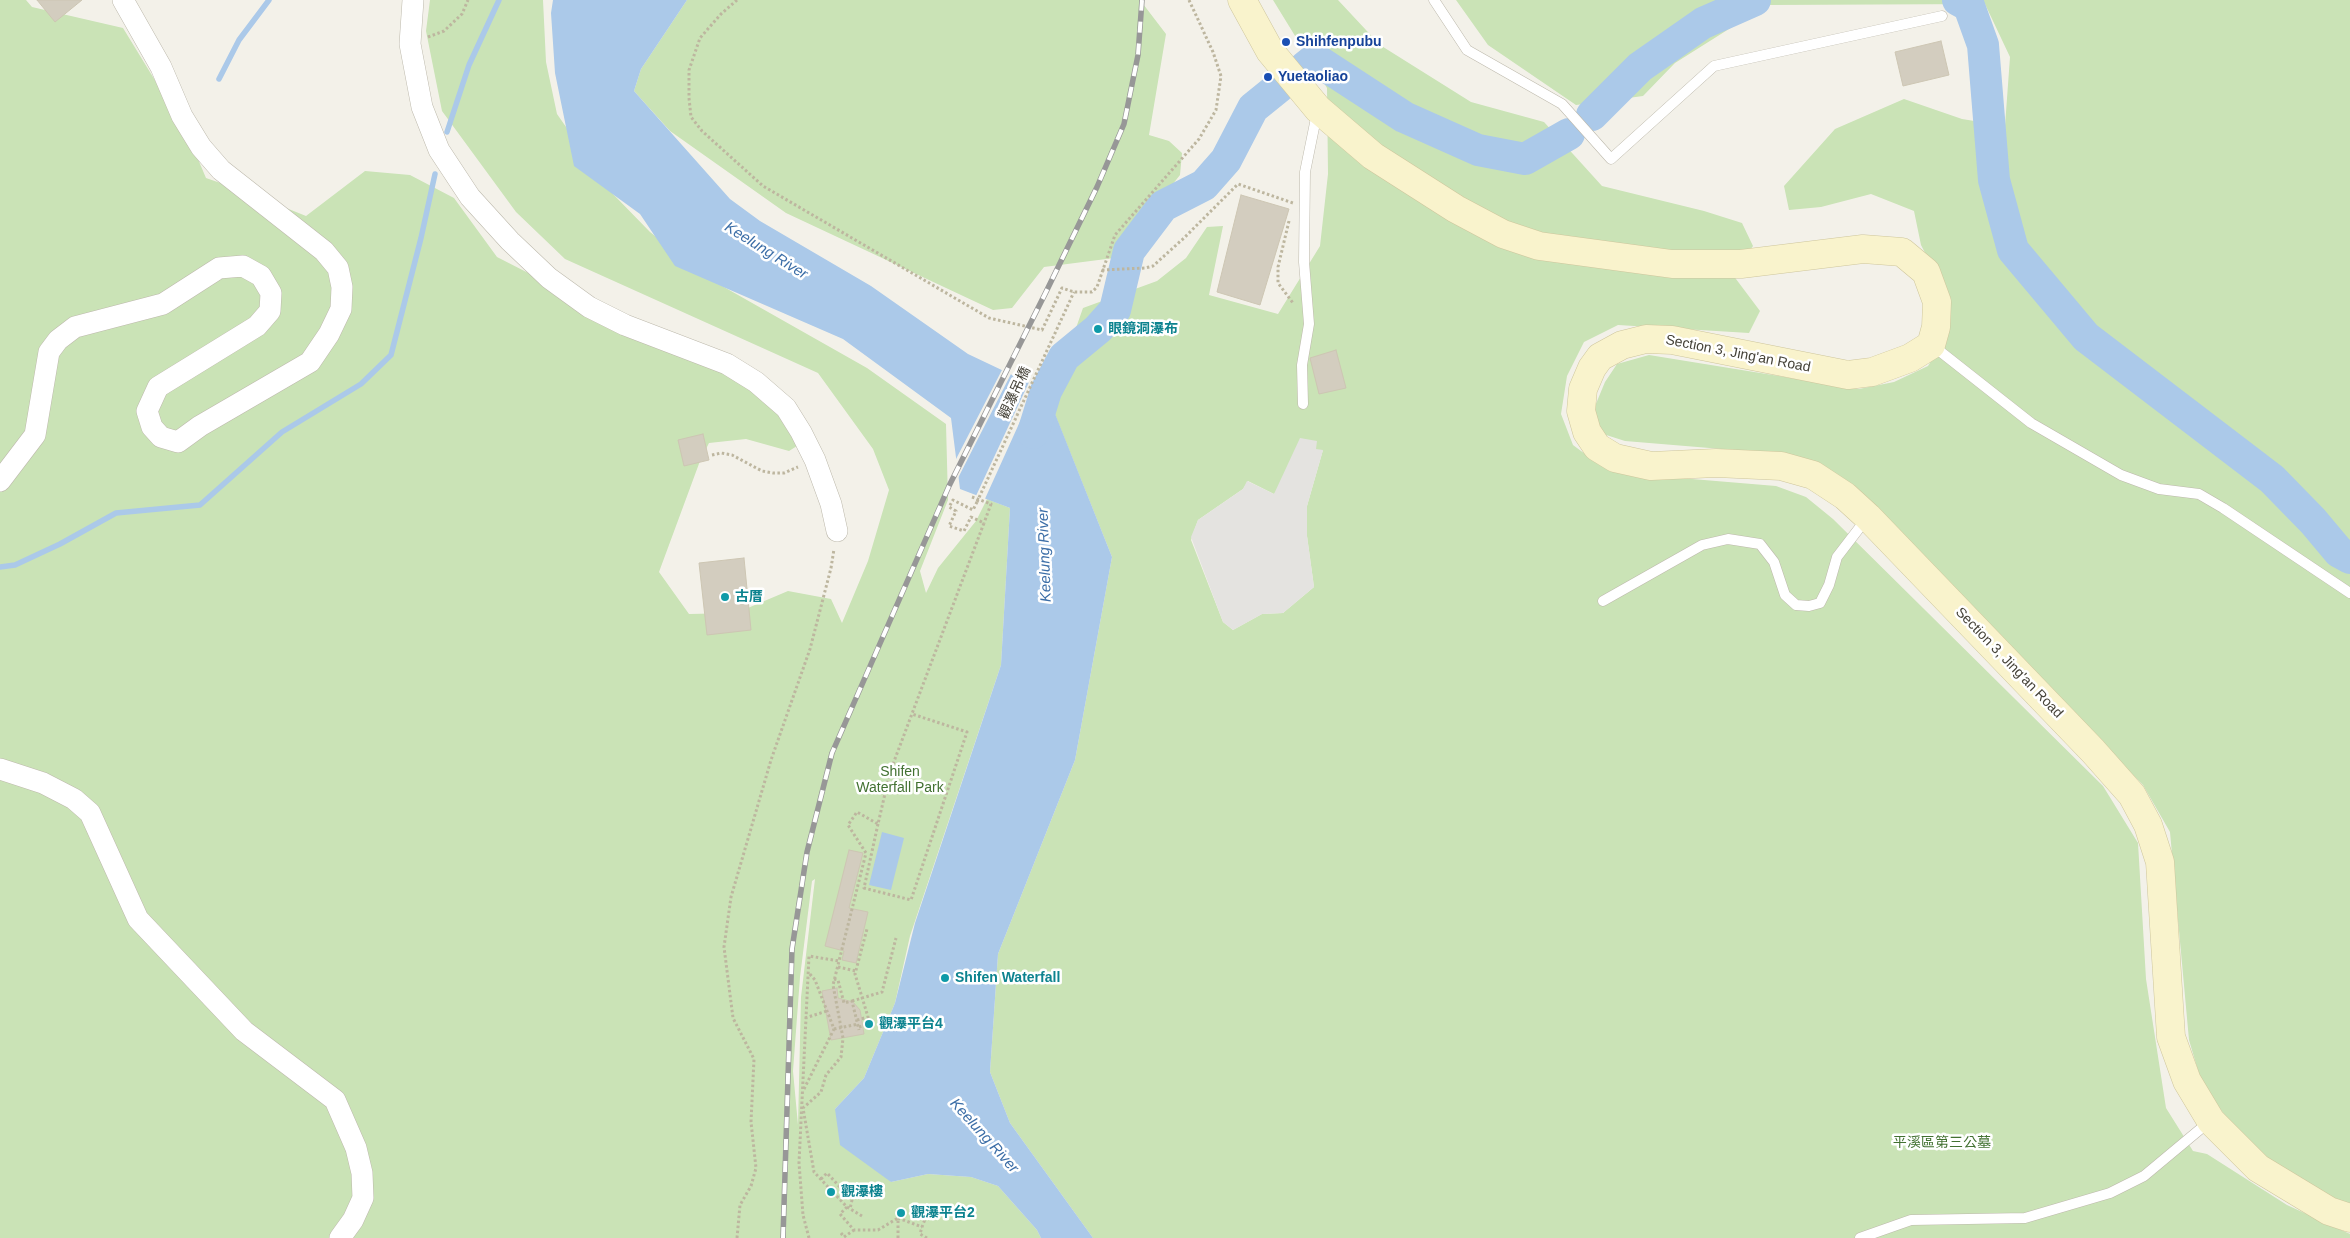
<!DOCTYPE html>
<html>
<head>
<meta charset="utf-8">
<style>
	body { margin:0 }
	canvas { display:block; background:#f3f1e9 }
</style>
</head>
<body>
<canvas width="2350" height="1238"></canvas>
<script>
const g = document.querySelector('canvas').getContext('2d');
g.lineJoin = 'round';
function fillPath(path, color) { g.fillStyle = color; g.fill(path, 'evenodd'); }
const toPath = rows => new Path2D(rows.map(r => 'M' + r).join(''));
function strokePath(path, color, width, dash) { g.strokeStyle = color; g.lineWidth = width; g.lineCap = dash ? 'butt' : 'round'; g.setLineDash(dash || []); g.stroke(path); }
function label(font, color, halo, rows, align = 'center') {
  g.font = font + ' Arial,"Noto Sans TC",sans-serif'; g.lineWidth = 5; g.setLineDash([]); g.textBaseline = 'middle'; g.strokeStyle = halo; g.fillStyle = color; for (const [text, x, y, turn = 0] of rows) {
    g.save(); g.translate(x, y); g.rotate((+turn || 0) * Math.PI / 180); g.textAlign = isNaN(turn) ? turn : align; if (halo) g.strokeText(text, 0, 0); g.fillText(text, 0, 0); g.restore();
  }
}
fillPath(toPath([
	[0,0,26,0,32,7,123,28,186,131,206,178,249,193,306,216,365,171,410,175,454,198,497,257,583,301,709,347,813,436,789,451,746,439,709,443,700,461,659,572,689,614,736,613,788,591,831,599,842,623,868,561,889,490,873,449,818,373,565,259,516,212,442,111,426,31,430,0,543,0,546,62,557,114,612,193,650,232,708,278,867,368,946,424,948,500,920,571,926,593,938,568,976,521,987,499,1010,508,1001,665,910,936,895,1003,864,1078,835,1109,891,1182,928,1174,971,1177,998,1186,1037,1230,1041,1238,0,1238],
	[815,879,801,997,798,1125,793,1071,800,977,812,881],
	[687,0,1140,0,1166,34,1149,135,1169,141,1182,153,1180,175,1114,258,1044,267,1012,308,993,310,786,213,670,131,634,91,641,69],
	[1273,0,1338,0,1380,45,1471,102,1544,122,1602,186,1704,211,1742,223,1753,246,1733,275,1760,311,1749,333,1618,325,1584,342,1567,376,1561,414,1573,445,1597,463,1620,473,1776,486,1806,497,1833,519,2103,786,2138,843,2146,979,2166,1108,2193,1151,2207,1154,2287,1205,2350,1234,2350,1238,1093,1238,1010,1123,990,1072,998,954,1075,760,1112,557,1050,402,1083,308,1157,281,1186,258,1207,227,1223,226,1209,295,1278,314,1320,246,1328,174,1327,88],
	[1323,450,1307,506,1307,536,1314,587,1283,613,1262,614,1233,630,1223,622,1191,540,1198,520,1243,489,1248,481,1274,494],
	[1456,0,2350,0,2350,1208,2288,1175,2240,1136,2202,1084,2189,1040,2170,832,2143,785,1851,492,1770,453,1625,441,1603,434,1593,411,1605,382,1617,364,1649,355,1859,389,1894,382,1928,366,1947,335,1946,294,1921,245,1914,211,1871,194,1821,207,1789,210,1784,186,1835,129,1904,99,1962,119,2005,126,2010,57,1985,4,1767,5,1675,63,1643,96,1576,105,1488,45]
]), '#cae3b6');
fillPath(toPath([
	[1300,438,1317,441,1316,449,1323,450,1307,506,1307,536,1314,587,1283,613,1262,614,1233,630,1223,622,1191,537,1198,520,1243,489,1247,481,1274,494]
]), '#e4e3e0');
fillPath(toPath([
	[553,0,687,0,641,69,634,91,730,199,760,221,871,286,968,354,1046,391,1112,557,1075,760,998,954,990,1072,1010,1123,1093,1238,1041,1238,1037,1230,998,1186,971,1177,928,1174,891,1182,840,1145,835,1109,864,1078,895,1003,915,923,1001,665,1010,508,960,489,951,418,843,339,675,266,640,214,574,166,555,73,551,13],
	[882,832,904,838,891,890,869,885]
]), '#abc9e9');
fillPath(toPath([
	[1003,368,1012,372,956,482,954,463],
	[1030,380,1037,384,984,501,975,498]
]), '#f3f1e9');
strokePath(toPath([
	[219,79,239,40,269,0],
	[447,132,469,65,499,0],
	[0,567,15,565,60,544,116,513,200,505,282,432,361,384,391,355,421,238,435,174]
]), '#abc9e9', 5.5);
strokePath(toPath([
	[1958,0,1969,6,1983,45,1994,180,2013,250,2086,337,2272,479,2313,521,2339,552,2350,558],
	[1305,67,1315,59,1404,117,1478,150,1525,159,1569,134],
	[1592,115,1640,67,1703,23,1755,0],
	[1033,433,1046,391,1064,357,1098,329,1115,310,1129,251,1163,206,1204,185,1226,160,1253,108,1279,87]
]), '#abc9e9', 32);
const building = toPath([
	[37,0,82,0,55,22,37,0],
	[1941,41,1949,75,1903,86,1895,52,1941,41],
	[1241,195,1289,209,1260,305,1217,292,1241,195],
	[1336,350,1346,388,1319,394,1310,358,1336,350],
	[703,434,709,460,684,466,678,440,703,434],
	[744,558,751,630,707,635,699,563,744,558],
	[849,850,863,853,849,908,868,912,856,963,842,960,844,951,825,946,849,850],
	[837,988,838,998,853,1002,860,1010,864,1034,831,1040,822,991,837,988]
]);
fillPath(building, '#d3cdbf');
strokePath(building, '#cdc6b3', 1);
const service = toPath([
	[1434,0,1467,50,1562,104,1611,159,1714,66,1942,16],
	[1932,345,2031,423,2121,475,2159,489,2199,494,2223,508,2350,593],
	[1303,404,1302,365,1309,324,1304,262,1305,172,1317,113],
	[1603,601,1702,545,1728,539,1760,544,1774,562,1785,595,1796,605,1809,606,1820,603,1829,585,1837,557,1867,518],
	[1860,1238,1911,1220,2025,1218,2110,1193,2144,1176,2210,1121]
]);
const minor = toPath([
	[413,0,410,44,422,107,439,150,470,197,510,241,549,278,589,307,625,325,727,364,756,382,786,408,801,432,815,460,831,504,837,531],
	[0,481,35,435,49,352,58,340,75,327,163,304,219,268,243,266,261,276,271,293,270,311,257,326,158,387,147,411,152,427,161,437,178,442,200,426,310,362,329,334,341,309,342,287,338,268,324,251,221,170,201,147,182,116,161,67,123,0],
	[0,769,43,783,74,799,90,813,138,919,244,1031,335,1100,356,1148,362,1173,363,1198,353,1220,340,1238]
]);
const secondary = toPath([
	[1242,0,1270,51,1318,109,1373,156,1456,209,1503,234,1539,246,1672,264,1741,264,1863,249,1902,252,1926,272,1937,302,1936,327,1931,345,1910,358,1872,372,1848,375,1672,340,1646,339,1622,345,1600,357,1592,368,1583,389,1581,411,1587,432,1597,447,1615,458,1651,466,1716,463,1781,466,1813,475,1845,496,1868,517,2093,751,2132,795,2148,825,2160,862,2171,1037,2187,1081,2211,1121,2258,1168,2329,1211,2350,1218]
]);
strokePath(service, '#bdb9ac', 11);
strokePath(minor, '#bdb9ac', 22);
strokePath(secondary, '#cec69d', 29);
strokePath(toPath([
	[737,0,721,14,700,38,689,70,689,98,691,117,702,131,763,186,989,318,1042,330,1062,288,1074,292,1092,292,1097,287,1115,235,1199,139,1216,110,1221,76,1213,52,1189,0],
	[428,37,444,31,462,14,468,0],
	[1289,221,1278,267,1278,283,1293,303],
	[1102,270,1145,268,1153,266,1184,238,1238,184,1293,203],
	[712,455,721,453,732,455,762,471,773,473,784,473,798,467],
	[972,497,991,504,984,523],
	[878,824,864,888,911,900,967,732,912,714],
	[838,967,856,971],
	[834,979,838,980,844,1003,852,1001,859,1030],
	[852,1001,882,992,896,938],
	[805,1018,827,1011],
	[857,1020,868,1017,855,974,867,929],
	[859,1027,869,1024],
	[834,1029,858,1024],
	[804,1089,834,1029,815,980,809,973],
	[821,1179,827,1173,852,1200,850,1209],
	[847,1207,840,1214,854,1230,878,1230,898,1218],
	[862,1216,847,1207,814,1172,803,1108,821,1092,826,1075,841,1057,843,1038,833,985,866,853,848,825,857,812,878,824,890,772,984,523,971,517,964,531,949,526,956,511,949,507,953,500,973,510,977,502],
	[898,1218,922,1227],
	[841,1233,844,1237,854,1230],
	[737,1238,740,1205,751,1186,756,1168,751,1122,754,1059,733,1018,724,947,731,897,771,760,810,649,831,568,834,549],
	[809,1238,803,1215,799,1163,809,956,839,961],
	[898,1238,898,1218],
	[927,1238,920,1234,922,1227,927,1214,935,1215]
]), '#bdb69f', 3, [2.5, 2.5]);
strokePath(service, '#fff', 10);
strokePath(minor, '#fff', 21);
strokePath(secondary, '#f9f3cc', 28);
const rail = toPath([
	[783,1238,792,949,807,852,832,753,949,486,1045,294,1097,187,1124,124,1138,55,1142,0]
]);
strokePath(rail, '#979797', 5.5);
strokePath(rail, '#fff', 4, [11]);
strokePath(toPath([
	[977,502,1074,292]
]), '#bdb69f', 3, [2.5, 2.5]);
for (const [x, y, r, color] of [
	[1286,42,5,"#1a4fb4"],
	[1268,77,5,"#1a4fb4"],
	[1098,329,5,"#0f9aa8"],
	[725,597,5,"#0f9aa8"],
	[945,978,5,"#0f9aa8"],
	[869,1024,5,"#0f9aa8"],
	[831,1192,5,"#0f9aa8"],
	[901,1213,5,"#0f9aa8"]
]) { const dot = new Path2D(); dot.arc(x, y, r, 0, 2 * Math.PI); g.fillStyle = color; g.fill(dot); strokePath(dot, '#fff', 2); }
label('bold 14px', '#164399', '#fff', [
	["Shihfenpubu",1296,42],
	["Yuetaoliao",1278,77]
], 'left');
label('bold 14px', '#0d838f', '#fff', [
	["眼鏡洞瀑布",1108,329],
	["古厝",735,597],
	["Shifen Waterfall",955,978],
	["觀瀑平台4",879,1024],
	["觀瀑樓",841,1192],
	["觀瀑平台2",911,1213]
], 'left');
label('14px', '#454238', '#fff', [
	["Section 3, Jing'an Road",1738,354,11],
	["觀瀑吊橋",1015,393,-65],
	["Section 3, Jing'an Road",2009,663,46]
]);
label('14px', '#427131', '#fff', [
	["Shifen",900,772],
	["Waterfall Park",900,788],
	["平溪區第三公墓",1942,1143]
]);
label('italic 15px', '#3c6ea7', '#fff', [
	["Keelung River",766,251,32],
	["Keelung River",1045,555,-92],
	["Keelung River",984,1136,48]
]);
</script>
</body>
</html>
